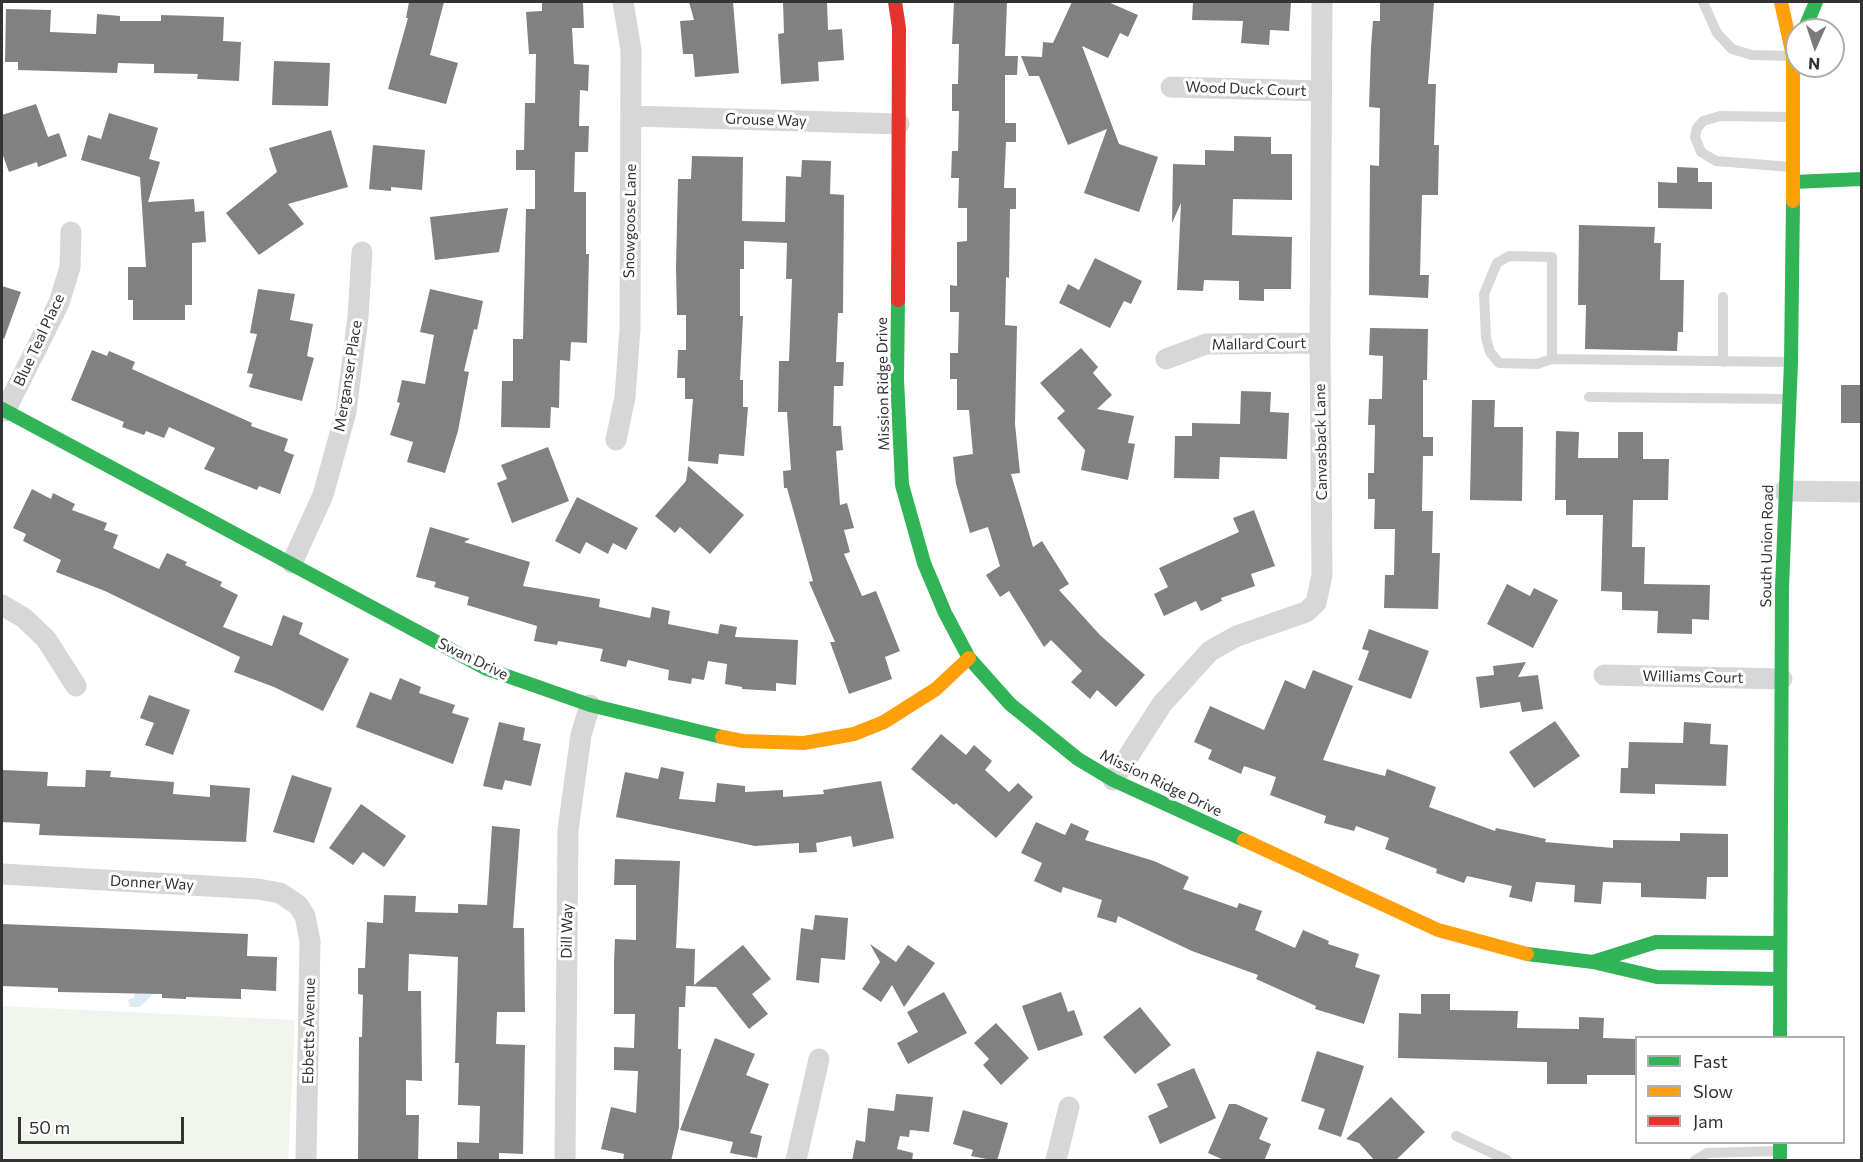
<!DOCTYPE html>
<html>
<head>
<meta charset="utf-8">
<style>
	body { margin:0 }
	#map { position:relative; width:1863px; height:1162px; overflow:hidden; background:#fff; font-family:Commissioner,sans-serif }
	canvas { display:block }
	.frame { position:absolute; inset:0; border:3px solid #333; pointer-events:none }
	.legend { position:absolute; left:1635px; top:1036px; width:210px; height:108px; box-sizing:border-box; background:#fff; border:2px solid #adadad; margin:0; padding:8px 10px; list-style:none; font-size:18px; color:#333 }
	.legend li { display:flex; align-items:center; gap:12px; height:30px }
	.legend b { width:30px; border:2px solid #adadad }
	.north { position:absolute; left:1785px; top:18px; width:60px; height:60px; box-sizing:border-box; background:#fff; border:2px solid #adadad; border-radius:50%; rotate:183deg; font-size:16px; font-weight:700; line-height:24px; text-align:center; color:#333 }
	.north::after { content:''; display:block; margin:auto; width:21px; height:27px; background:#7a7a7a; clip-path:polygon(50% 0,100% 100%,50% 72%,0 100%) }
	.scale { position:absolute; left:18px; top:1117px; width:166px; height:27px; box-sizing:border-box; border:3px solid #333; border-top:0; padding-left:8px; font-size:18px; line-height:21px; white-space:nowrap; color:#333; -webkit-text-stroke:4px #fff; paint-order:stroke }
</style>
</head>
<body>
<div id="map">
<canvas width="1863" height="1162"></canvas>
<div class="frame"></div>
<ul class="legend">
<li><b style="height:8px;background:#30b455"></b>Fast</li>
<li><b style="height:8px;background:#ff9f0a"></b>Slow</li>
<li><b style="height:8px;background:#e5322d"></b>Jam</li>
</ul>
<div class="north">N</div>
<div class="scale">50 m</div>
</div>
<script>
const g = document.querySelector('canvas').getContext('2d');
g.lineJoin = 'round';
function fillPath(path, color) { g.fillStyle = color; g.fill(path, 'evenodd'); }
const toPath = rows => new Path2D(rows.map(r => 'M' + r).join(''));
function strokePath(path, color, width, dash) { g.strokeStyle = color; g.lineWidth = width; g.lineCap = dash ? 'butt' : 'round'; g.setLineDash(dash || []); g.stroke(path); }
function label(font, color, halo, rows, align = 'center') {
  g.font = font + ' Commissioner,sans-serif'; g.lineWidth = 6; g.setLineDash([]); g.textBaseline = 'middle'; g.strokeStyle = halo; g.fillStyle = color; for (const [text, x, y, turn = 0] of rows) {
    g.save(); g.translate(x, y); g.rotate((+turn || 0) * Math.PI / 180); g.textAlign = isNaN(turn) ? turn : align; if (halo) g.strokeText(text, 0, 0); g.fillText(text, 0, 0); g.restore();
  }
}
fillPath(toPath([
	[2,1006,295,1020,288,1160,2,1160]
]), '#f1f5ed');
fillPath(toPath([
	[136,991,155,992,140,1007,130,1007,128,1000,133,998]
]), '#ddebf3');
fillPath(toPath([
	[409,2,444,2,430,55,458,63,446,104,388,89,408,18,406,18],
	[583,2,584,28,572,28,574,64,589,65,588,91,580,90,579,126,589,126,588,152,575,152,574,192,586,192,586,254,589,254,587,343,571,342,570,361,560,360,559,408,551,407,550,428,501,427,502,381,513,381,513,339,523,339,526,209,535,209,535,170,516,170,516,150,524,150,525,103,535,103,536,54,529,54,526,12,542,11,542,3],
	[689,2,733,2,739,73,695,77,693,54,683,54,680,21,694,20],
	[783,2,827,2,828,30,842,29,844,60,818,62,819,81,781,84,778,34,784,33],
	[954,2,1007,2,1005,56,1018,56,1017,75,1005,75,1005,123,1016,123,1016,142,1006,142,1004,188,1016,188,1016,209,1010,209,1009,278,1006,277,1005,325,1017,326,1015,424,1020,473,1011,474,1033,547,1042,541,1069,584,1059,590,1100,635,1145,675,1116,707,1097,690,1090,699,1071,682,1082,671,1051,640,1044,647,1009,591,1000,597,986,575,1000,566,988,527,970,533,956,484,953,457,973,454,969,410,957,410,957,379,950,379,950,353,958,353,959,312,950,312,950,285,957,286,957,242,967,241,967,208,958,208,959,178,951,178,952,151,958,151,959,111,952,111,952,84,958,84,959,44,952,44],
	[1072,2,1108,2,1138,15,1128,37,1120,33,1108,58,1082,46,1119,144,1158,157,1139,212,1084,193,1107,129,1068,145,1039,76,1029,76,1021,56,1042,57,1043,42,1053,43],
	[1193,2,1291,2,1289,31,1270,30,1269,45,1241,43,1243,21,1192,20],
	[1380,2,1434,2,1428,84,1436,84,1434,145,1439,145,1438,195,1422,195,1420,275,1429,275,1428,298,1369,295,1370,165,1379,166,1380,108,1369,107,1371,47,1373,21,1380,21],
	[6,9,51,10,50,32,96,34,97,14,120,16,120,21,161,21,161,15,224,17,223,41,241,42,239,81,197,79,198,74,154,73,154,64,118,63,117,73,18,70,18,62,5,62],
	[274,61,330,63,328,106,272,105],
	[36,104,48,137,59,133,67,156,38,167,37,162,9,172,2,153,2,115],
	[109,113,158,128,149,159,160,162,148,202,194,199,195,212,204,211,206,242,192,243,192,305,185,305,185,320,133,320,133,300,128,300,128,267,146,267,140,177,81,160,88,135,101,139],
	[331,130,348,187,288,204,304,224,259,255,226,213,277,172,269,148],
	[1234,136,1271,137,1271,154,1292,154,1292,200,1233,199,1232,235,1292,237,1291,289,1264,289,1264,301,1239,300,1239,281,1204,280,1203,291,1177,290,1181,203,1172,223,1173,164,1205,165,1205,150,1234,151],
	[373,145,425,150,422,190,391,187,391,191,369,189],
	[692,156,743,157,742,221,785,222,786,176,801,177,802,160,831,161,830,194,844,195,843,313,838,313,836,362,844,362,843,386,834,386,833,426,841,426,843,450,836,451,840,505,847,503,854,528,844,530,850,552,844,554,862,596,876,591,900,651,885,657,892,679,849,694,830,642,835,642,809,582,813,581,787,488,784,488,783,471,791,470,787,412,778,412,779,361,789,361,792,279,786,279,787,243,744,241,744,269,740,269,740,316,743,316,740,380,743,380,743,407,748,407,744,456,719,454,718,464,688,461,693,399,685,399,685,378,677,378,678,350,686,350,686,315,677,315,676,267,678,179,691,179],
	[1677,167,1698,168,1698,182,1712,182,1712,209,1658,208,1658,182,1677,183],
	[508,208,499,252,435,260,430,217],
	[1579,225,1655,227,1654,243,1661,243,1660,280,1684,280,1683,332,1678,332,1677,351,1585,349,1586,305,1578,305],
	[1095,258,1142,281,1131,304,1124,301,1110,328,1059,303,1068,284,1079,290],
	[2,286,21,292,4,339,2,338],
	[258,289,295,294,290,320,313,324,307,356,314,358,302,401,249,387,253,374,247,373,257,334,250,333],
	[430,289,483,301,477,330,474,329,464,371,469,372,458,431,445,473,407,462,413,442,390,435,400,403,397,402,402,380,425,384,434,335,420,332],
	[1370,328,1428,329,1427,380,1423,380,1423,437,1433,437,1433,456,1423,456,1422,511,1433,511,1432,553,1440,553,1438,609,1384,608,1385,575,1394,575,1395,529,1374,529,1375,499,1368,499,1368,473,1374,473,1375,425,1368,425,1369,399,1382,399,1383,356,1369,355],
	[1081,348,1098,367,1093,373,1112,395,1097,409,1134,416,1128,443,1135,444,1128,480,1081,470,1085,450,1057,418,1065,411,1040,383],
	[92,350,107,356,109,351,135,362,132,369,252,423,251,426,288,439,284,451,294,455,280,494,259,486,257,490,204,469,215,448,169,427,164,438,146,431,144,435,122,427,124,422,71,400],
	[1841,385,1862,385,1862,423,1841,423],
	[1241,391,1271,392,1270,412,1289,413,1287,459,1220,457,1219,479,1174,478,1175,436,1192,436,1192,423,1240,424],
	[1472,400,1495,400,1494,427,1523,427,1522,501,1470,500],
	[1556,431,1579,432,1578,458,1618,458,1618,432,1643,432,1643,459,1669,459,1668,500,1633,500,1632,547,1645,547,1644,584,1710,585,1709,620,1692,619,1692,634,1657,633,1658,611,1622,610,1622,592,1601,591,1603,515,1566,515,1566,500,1555,500],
	[548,447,569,501,512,523,497,483,507,479,501,465],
	[688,466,744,515,710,554,680,527,675,533,655,516,686,481],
	[32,489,51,499,53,493,75,504,72,510,107,523,104,530,118,535,113,548,159,569,167,553,187,562,185,565,222,582,220,586,238,595,223,627,272,646,283,615,303,623,299,634,349,659,323,711,274,687,234,672,240,657,105,591,56,572,61,560,23,541,26,534,13,528],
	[577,497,638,528,626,550,613,543,608,554,586,542,580,554,555,541],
	[1254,510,1275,566,1251,574,1255,586,1221,598,1222,601,1201,611,1196,601,1164,616,1154,594,1168,587,1159,568,1239,532,1233,518],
	[430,527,470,539,464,542,530,562,523,586,600,599,599,607,650,618,652,607,670,611,668,624,718,634,720,624,737,627,735,637,798,640,796,685,776,683,776,691,742,689,742,687,725,684,727,664,708,661,704,680,692,678,691,684,668,680,669,670,628,660,626,667,600,661,603,649,558,641,557,645,534,641,537,626,467,605,469,597,434,587,436,582,416,577],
	[1507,584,1530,596,1534,588,1558,600,1533,648,1487,624],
	[1369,629,1429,651,1411,699,1358,680,1369,651,1362,649],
	[1526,662,1518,677,1538,675,1543,709,1522,712,1520,702,1480,708,1476,677,1494,675,1493,666],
	[1313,670,1353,686,1323,760,1385,776,1387,769,1436,787,1429,807,1495,831,1496,828,1546,839,1545,842,1613,848,1613,840,1680,841,1680,833,1728,834,1728,877,1707,877,1706,899,1641,897,1641,883,1603,882,1601,904,1574,902,1575,885,1536,882,1532,902,1509,897,1512,886,1467,876,1464,883,1436,873,1437,869,1385,849,1389,838,1356,826,1354,831,1324,823,1326,816,1270,795,1276,777,1244,766,1241,774,1208,759,1212,750,1194,742,1210,706,1264,730,1285,680,1305,689],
	[400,678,421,687,419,693,455,705,452,713,469,718,453,764,356,727,370,692,391,700],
	[149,695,190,710,173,755,145,745,154,723,140,718],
	[1555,721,1580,756,1534,788,1509,752],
	[499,722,525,728,523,740,541,744,531,786,505,780,502,790,483,786],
	[1684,722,1711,724,1710,744,1728,745,1726,786,1655,784,1655,794,1620,793,1621,768,1628,768,1629,742,1683,743],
	[941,734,966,755,974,745,992,761,985,770,1009,792,1018,783,1033,797,996,838,956,803,954,805,911,769],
	[661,767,684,772,679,799,715,802,717,783,745,786,745,792,783,790,783,797,824,794,823,790,881,781,894,838,853,847,851,836,816,843,817,852,799,853,799,843,755,846,616,817,625,772,658,779],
	[2,770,48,772,47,786,85,787,86,770,111,771,110,777,174,782,173,794,210,797,210,785,250,788,246,842,39,835,40,824,2,822],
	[292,775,332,788,314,843,273,832],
	[361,804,406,836,384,867,363,852,353,865,329,848],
	[1036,822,1065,835,1071,823,1089,831,1085,840,1154,861,1189,877,1183,889,1237,908,1239,903,1262,911,1255,930,1295,948,1303,930,1329,941,1328,944,1359,954,1355,967,1380,975,1364,1024,1315,1009,1316,1006,1256,979,1258,975,1192,951,1118,916,1116,923,1097,917,1102,900,1063,887,1061,893,1034,881,1042,863,1021,853],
	[492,826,520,829,513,928,524,928,525,1012,497,1012,496,1044,525,1045,523,1154,499,1153,499,1161,457,1161,457,1142,479,1143,480,1106,458,1105,459,1063,455,1063,458,957,409,954,408,991,421,991,422,1081,406,1080,406,1115,419,1115,418,1161,358,1161,359,1037,362,1037,363,995,358,994,358,968,365,968,367,922,383,923,384,895,416,896,415,912,458,913,458,904,487,905],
	[615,859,680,861,676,948,695,949,694,985,743,945,771,979,752,994,768,1014,749,1029,716,987,686,986,685,1007,679,1007,678,1049,681,1049,679,1127,671,1161,623,1161,624,1154,601,1149,611,1107,636,1113,638,1071,614,1070,614,1047,634,1048,635,1014,614,1014,614,963,615,939,636,940,636,885,614,885],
	[815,915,848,918,845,960,821,958,819,983,796,980,801,928,813,930],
	[2,924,248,934,247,956,277,957,276,991,241,989,241,999,186,997,186,999,162,998,162,994,58,992,58,988,2,986],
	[870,944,896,962,908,945,935,963,904,1007,892,985,881,1002,862,989,880,962],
	[944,992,967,1033,908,1064,897,1043,918,1032,907,1012],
	[1061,992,1068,1012,1074,1010,1083,1035,1038,1051,1022,1006],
	[1421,994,1450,994,1450,1010,1518,1011,1517,1028,1579,1029,1579,1017,1604,1018,1603,1038,1636,1039,1636,1075,1587,1075,1587,1084,1547,1084,1547,1062,1398,1058,1399,1013,1421,1014],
	[1140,1007,1171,1045,1135,1074,1103,1037],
	[996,1023,1029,1058,1001,1085,983,1065,989,1059,974,1043],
	[715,1038,755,1054,746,1075,769,1084,750,1133,762,1136,757,1158,730,1153,733,1142,680,1130],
	[1317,1051,1364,1066,1341,1137,1318,1129,1325,1109,1301,1101],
	[1194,1068,1216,1118,1160,1144,1148,1116,1168,1107,1157,1084],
	[896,1094,933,1097,929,1132,910,1130,909,1137,900,1136,897,1149,913,1153,912,1161,852,1161,856,1140,865,1142,868,1108,894,1111],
	[1391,1097,1425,1132,1395,1161,1375,1161,1359,1143,1346,1139],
	[1229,1104,1236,1104,1268,1118,1259,1139,1271,1144,1264,1161,1226,1161,1208,1153],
	[963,1110,1008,1123,997,1161,971,1156,973,1150,953,1144]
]), '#818181');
strokePath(toPath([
	[1703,2,1717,33,1732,49,1752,55,1790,56],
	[1791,167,1716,161,1701,152,1695,137,1697,128,1703,121,1720,116,1793,117],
	[1723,297,1723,362],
	[1552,359,1552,257,1509,256,1497,263,1484,294,1486,338,1490,352,1499,363,1537,364,1552,359,1788,362],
	[1589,397,1789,399],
	[1456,1136,1507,1160],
	[1695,1160,1707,1153,1779,1151]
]), '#d7d7d7', 10);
strokePath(toPath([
	[1171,87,1321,91],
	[632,116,899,124],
	[1166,359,1206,344,1320,343],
	[5,411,59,303,70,267,71,232],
	[616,440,625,397,630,329,631,50,623,2],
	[1784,491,1862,492],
	[292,563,323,495,346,412,358,317,362,252],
	[2,605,24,618,46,639,76,686],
	[1604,675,1782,679],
	[1113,780,1162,704,1210,651,1237,636,1306,612,1316,603,1322,575,1320,343,1322,2],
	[2,874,258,889,280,893,298,905,305,916,310,941,306,1160],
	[565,1160,568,830,581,735,590,705],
	[796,1160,819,1059],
	[1056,1160,1069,1107]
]), '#d7d7d7', 21);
strokePath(toPath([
	[1804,30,1816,2],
	[1793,182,1862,179],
	[898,300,897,379,902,485,924,563,945,613,969,658,1010,704,1078,759,1113,780,1244,840],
	[2,409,487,669,590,705,722,737],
	[1527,954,1593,962,1657,977,1780,979],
	[1593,962,1656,942,1780,943],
	[1780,1038,1782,588,1791,362,1793,201],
	[1780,1142,1780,1160]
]), '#30b455', 14);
strokePath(toPath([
	[1781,2,1793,56,1793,201],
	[722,737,743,741,804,743,854,734,884,722,936,689,969,658],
	[1244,840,1438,930,1527,954]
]), '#ff9f0a', 14);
strokePath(toPath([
	[895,2,899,28,898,300]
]), '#e5322d', 14);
label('15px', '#333', '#fff', [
	["Wood Duck Court",1246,89,2],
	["Grouse Way",766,120,2],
	["Snowgoose Lane",630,221,-89],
	["Blue Teal Place",39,340,-65],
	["Mallard Court",1259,344,-1],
	["Merganser Place",348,376,-81],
	["Mission Ridge Drive",883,384,-91],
	["Canvasback Lane",1321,442,-91],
	["South Union Road",1767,546,-89],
	["Swan Drive",473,659,26],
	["Williams Court",1693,677,1],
	["Mission Ridge Drive",1161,783,26],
	["Donner Way",152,883,3],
	["Dill Way",567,931,-89],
	["Ebbetts Avenue",309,1031,-89]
]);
</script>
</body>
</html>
